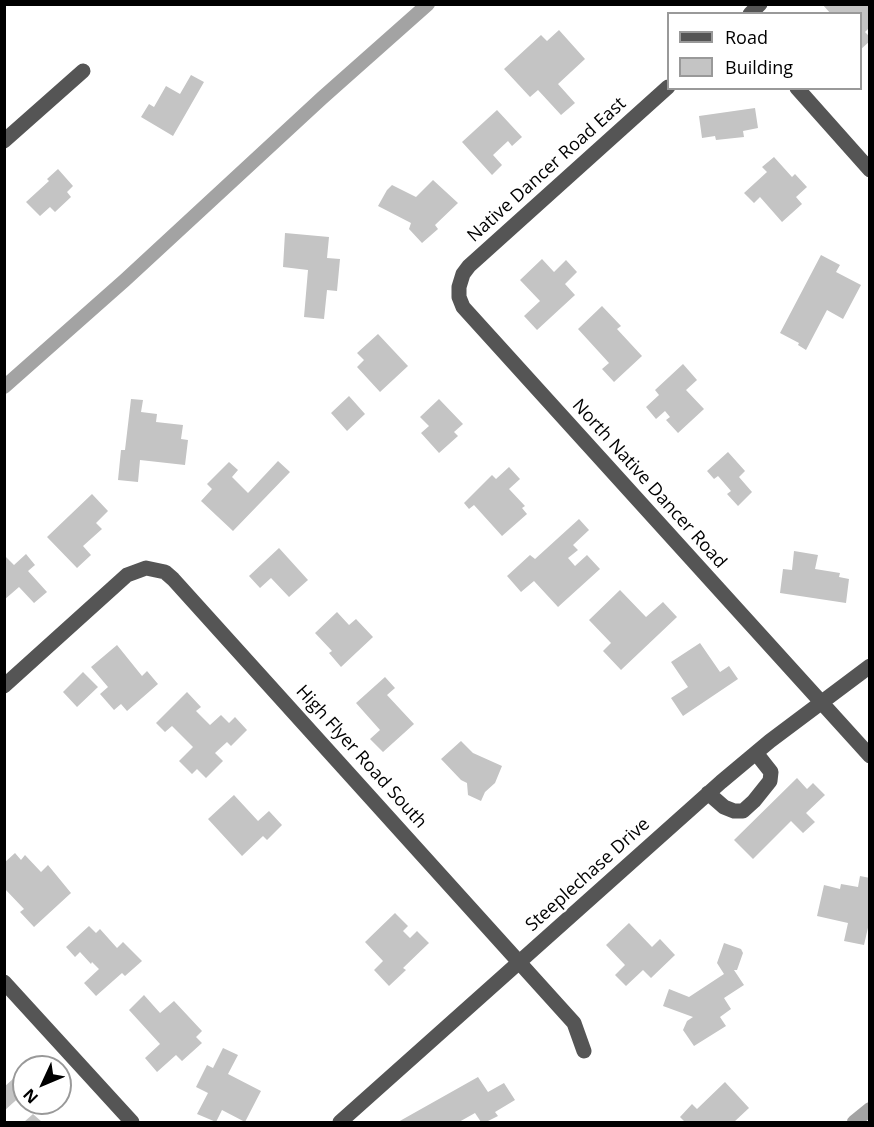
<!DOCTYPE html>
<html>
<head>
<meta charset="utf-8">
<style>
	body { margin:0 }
	#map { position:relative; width:874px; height:1127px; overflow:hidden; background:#fff; font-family:"Open Sans",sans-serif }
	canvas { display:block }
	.frame { position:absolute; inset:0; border:6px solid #000; pointer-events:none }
	.legend { position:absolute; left:667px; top:12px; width:195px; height:78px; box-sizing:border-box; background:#fff; border:2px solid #999; margin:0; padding:8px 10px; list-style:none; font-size:18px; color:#000 }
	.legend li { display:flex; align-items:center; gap:12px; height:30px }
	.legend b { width:30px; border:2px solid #999 }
	.north { position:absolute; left:12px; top:1055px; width:60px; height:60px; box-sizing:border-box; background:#fff; border:2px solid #999; border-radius:50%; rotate:226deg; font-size:16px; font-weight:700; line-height:24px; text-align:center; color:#000 }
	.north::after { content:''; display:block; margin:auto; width:21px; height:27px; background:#000; clip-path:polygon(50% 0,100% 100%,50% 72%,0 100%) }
</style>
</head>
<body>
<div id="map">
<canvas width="874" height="1127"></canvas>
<div class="frame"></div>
<ul class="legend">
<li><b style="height:8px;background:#555"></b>Road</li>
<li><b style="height:16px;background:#c4c4c4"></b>Building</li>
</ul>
<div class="north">N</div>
</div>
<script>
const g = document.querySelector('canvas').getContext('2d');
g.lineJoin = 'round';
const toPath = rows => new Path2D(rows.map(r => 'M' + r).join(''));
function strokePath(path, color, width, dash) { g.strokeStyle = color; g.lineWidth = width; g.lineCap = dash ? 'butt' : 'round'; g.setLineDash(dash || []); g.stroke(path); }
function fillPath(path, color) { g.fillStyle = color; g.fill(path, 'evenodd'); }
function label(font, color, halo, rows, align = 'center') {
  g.font = font + ' "Open Sans",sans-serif'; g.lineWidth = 5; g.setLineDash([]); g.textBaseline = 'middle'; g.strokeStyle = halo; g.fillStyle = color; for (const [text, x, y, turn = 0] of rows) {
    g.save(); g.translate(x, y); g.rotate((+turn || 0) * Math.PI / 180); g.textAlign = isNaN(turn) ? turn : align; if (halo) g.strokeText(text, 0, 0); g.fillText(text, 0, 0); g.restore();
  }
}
strokePath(toPath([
	[4,387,125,280,322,98,428,4],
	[854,1122,870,1109]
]), '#a3a3a3', 14);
fillPath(toPath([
	[822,4,870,4,870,27,865,32,870,37,870,41,860,50,860,14,831,14],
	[559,30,585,59,558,84,575,103,561,115,538,90,530,97,504,69,541,35,547,41],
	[191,75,204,82,173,136,141,117,149,104,154,107,166,86,180,94],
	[755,108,758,128,743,131,744,137,716,140,715,136,702,138,699,116],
	[497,110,522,137,512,146,508,141,493,155,502,165,492,175,462,142],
	[774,157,792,177,795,174,807,187,796,197,802,204,782,222,760,197,754,203,744,193,767,172,762,167],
	[58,169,73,186,67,192,71,197,55,212,50,207,40,216,26,202,49,181,47,179],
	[433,180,458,203,435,225,438,229,422,243,409,229,411,223,378,206,387,190,392,185,416,197],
	[285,233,329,237,327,258,340,259,337,291,327,290,324,319,304,317,308,270,283,267],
	[821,255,840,265,836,272,861,285,843,319,827,310,806,350,798,345,799,343,780,333],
	[542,259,554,272,566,260,577,272,565,284,575,295,537,330,524,316,540,301,520,280],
	[602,306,621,326,617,329,642,356,614,382,602,369,609,363,578,329],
	[378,334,408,366,380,392,357,367,364,360,357,353],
	[683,364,697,380,686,390,704,409,678,433,666,420,670,417,665,411,656,419,646,407,659,395,655,390],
	[349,396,365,414,347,431,331,413],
	[131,399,143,400,141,412,157,414,156,422,183,425,181,439,188,440,185,465,140,460,138,482,118,480,121,450,125,450],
	[439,399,463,424,454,432,458,436,439,453,421,433,429,426,420,417],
	[728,452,745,471,739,477,752,492,738,506,727,494,731,491,718,476,714,479,707,471],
	[278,461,290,472,233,531,201,501,212,489,207,484,229,462,238,470,232,477,248,493],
	[509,467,520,479,509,489,525,506,522,508,527,514,502,536,474,505,469,509,464,503,492,475,496,479],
	[92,494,108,511,96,523,102,529,83,546,91,555,77,568,47,537],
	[579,519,589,530,573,545,578,550,568,558,575,566,587,555,600,569,558,607,534,581,521,592,507,576,530,555,535,559],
	[279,548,308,580,289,597,271,578,260,588,249,576],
	[794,551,818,555,815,569,840,573,839,577,849,579,846,603,780,593,783,569,792,570],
	[26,554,35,565,28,571,47,592,34,603,19,587,4,600,4,555,14,565],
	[620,590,646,617,663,602,677,617,621,670,603,651,611,643,589,620],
	[337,612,349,625,356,619,373,637,341,667,329,653,332,651,315,633],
	[700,643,720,672,729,666,738,679,683,716,671,698,688,687,671,662],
	[117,645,142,676,147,671,158,684,127,711,121,704,114,710,100,694,108,687,91,667],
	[83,672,98,687,77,707,63,692],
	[385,677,395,688,387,695,414,724,383,752,370,739,380,730,356,703],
	[187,692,201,707,196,711,210,725,221,715,229,723,235,717,247,730,231,746,227,742,215,753,223,761,206,778,197,769,192,774,179,761,193,747,172,726,165,732,156,723],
	[461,741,473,753,502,766,495,783,485,792,481,801,468,795,467,783,461,780,441,759],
	[797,778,807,789,813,783,825,795,806,813,815,822,803,833,791,821,753,859,734,840],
	[234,795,258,821,269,811,282,825,267,840,263,836,242,856,208,819],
	[15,853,21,860,25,855,41,872,48,865,71,893,34,927,20,912,24,909,4,888,4,863],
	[860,876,870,878,870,919,864,945,844,941,848,923,817,916,824,885,840,889,841,884,858,887],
	[395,913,408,926,403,931,410,938,417,931,429,943,403,968,406,970,389,986,374,970,383,961,365,942],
	[629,923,652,947,660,939,675,955,651,978,643,970,626,986,615,975,625,965,606,945],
	[89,926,96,933,100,929,117,948,123,942,142,961,125,976,122,973,96,996,84,983,99,969,92,962,91,964,80,952,75,957,66,947],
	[724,943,741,949,743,953,737,970,734,970,744,985,724,998,731,1009,720,1017,726,1026,694,1046,683,1030,687,1021,693,1017,663,1006,669,989,689,997,724,974,717,963],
	[144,995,160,1013,174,1001,202,1031,196,1037,202,1043,182,1061,176,1055,157,1072,145,1058,160,1044,129,1010],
	[223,1048,238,1055,228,1074,261,1091,245,1122,222,1110,216,1122,197,1114,208,1093,196,1087,207,1065,213,1068],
	[24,1069,24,1093,4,1111,4,1087],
	[478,1077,488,1092,504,1083,515,1100,495,1112,498,1116,486,1122,481,1122,475,1113,459,1122,398,1122],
	[725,1082,749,1108,734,1122,685,1122,680,1117,692,1104,697,1109],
	[33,1114,42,1122,24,1122]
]), '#c4c4c4');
strokePath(toPath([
	[750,14,760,4],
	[668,87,469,266,463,274,459,287,459,297,463,307,870,756],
	[797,88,870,170],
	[4,141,83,71],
	[4,686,127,575,146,568,165,572,173,579,574,1023,584,1051],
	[708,793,724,807,734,811,743,811,754,801,770,781,771,772,756,753],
	[4,982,132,1122],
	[340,1122,721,782,770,741,870,666]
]), '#555', 15);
label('18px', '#000', '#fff', [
	["Native Dancer Road East",547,170,-42],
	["North Native Dancer Road",649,484,48],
	["High Flyer Road South",361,757,48],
	["Steeplechase Drive",588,875,-42]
]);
</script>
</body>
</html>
